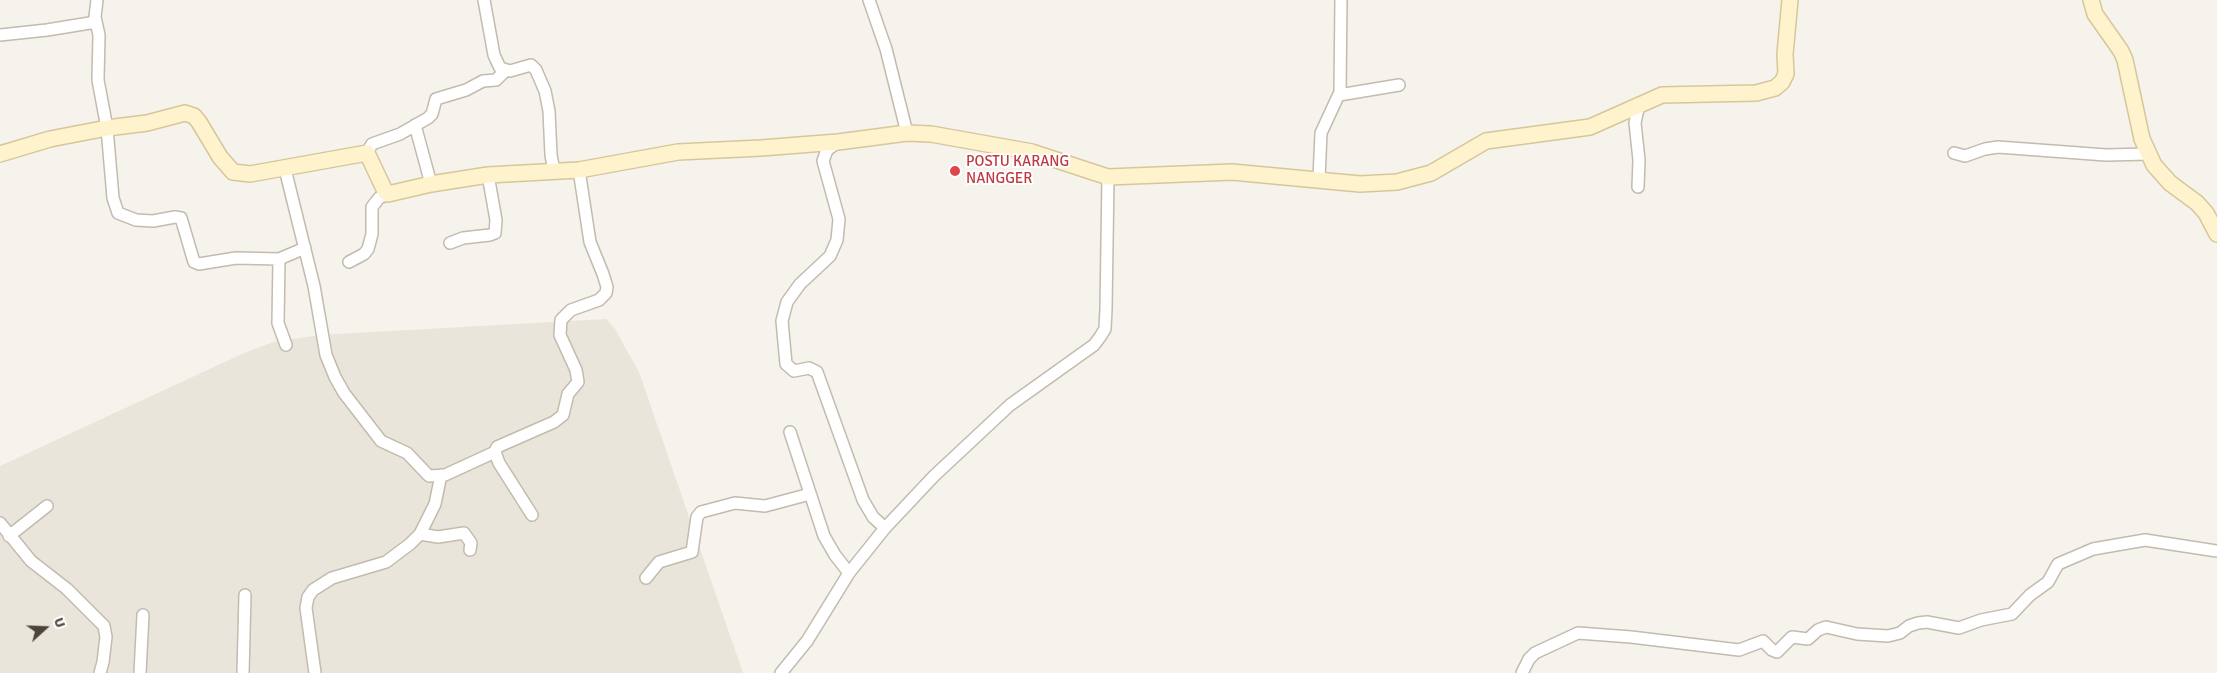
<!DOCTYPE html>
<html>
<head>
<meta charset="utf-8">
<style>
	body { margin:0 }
	#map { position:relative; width:2217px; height:673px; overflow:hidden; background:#f6f3ec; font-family:Signika,sans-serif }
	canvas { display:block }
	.north { position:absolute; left:20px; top:603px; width:50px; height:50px; -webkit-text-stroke:4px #fff; paint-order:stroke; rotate:70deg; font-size:14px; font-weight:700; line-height:20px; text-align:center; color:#4b4439 }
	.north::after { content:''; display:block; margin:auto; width:18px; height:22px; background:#4b4439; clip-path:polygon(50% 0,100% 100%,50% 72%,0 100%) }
</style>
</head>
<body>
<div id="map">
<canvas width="2217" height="673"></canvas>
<div class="north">U</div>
</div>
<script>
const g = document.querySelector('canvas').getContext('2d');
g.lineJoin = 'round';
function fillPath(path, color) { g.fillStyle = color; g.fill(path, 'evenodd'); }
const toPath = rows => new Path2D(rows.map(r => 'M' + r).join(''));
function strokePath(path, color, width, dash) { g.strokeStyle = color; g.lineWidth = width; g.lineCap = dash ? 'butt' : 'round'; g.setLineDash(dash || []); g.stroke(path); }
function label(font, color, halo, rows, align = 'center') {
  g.font = font + ' Signika,sans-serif'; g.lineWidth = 4; g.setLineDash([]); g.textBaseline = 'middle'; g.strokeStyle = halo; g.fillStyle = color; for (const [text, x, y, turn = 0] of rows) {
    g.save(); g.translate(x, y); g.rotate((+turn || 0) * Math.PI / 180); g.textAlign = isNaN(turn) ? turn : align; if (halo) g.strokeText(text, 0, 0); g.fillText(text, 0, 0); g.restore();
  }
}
fillPath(toPath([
	[606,319,615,329,639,372,743,673,0,673,0,466,242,354,273,342,319,335]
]), '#eae5da');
const street = toPath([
	[97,0,95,17,99,35,98,80,107,128,113,198,118,213,136,220,153,221,175,217,181,218,194,262,199,264,236,258,279,259,305,248],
	[484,0,494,55,500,68,510,71,531,65,536,70,545,91,549,111,551,155,554,171],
	[869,0,886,49,907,133],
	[0,35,47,30,96,22],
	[1339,95,1399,85],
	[415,125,431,184],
	[838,142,827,150,823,161,839,219,837,240,830,256,800,284,787,302,782,321,786,364,794,371,809,368,817,372,863,500,873,517,885,528],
	[367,153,372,144,400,134,428,118,432,114,436,99,466,90,483,81,496,80,505,71],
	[1954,153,1965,156,1985,149,1998,147,2106,155,2148,154],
	[285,169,314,286,326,355,335,377,344,393,381,441,407,453,429,476,445,475,495,452],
	[1319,179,1321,133,1340,92,1341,0],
	[1638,187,1639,160,1635,123,1639,104],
	[450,243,463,238,490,235,495,233,496,220,488,175],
	[279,259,278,323,286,345],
	[349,262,364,254,368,249,372,234,372,207,379,198,388,194],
	[790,432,824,536,835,555,849,573],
	[532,515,499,463,495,452,497,447,554,422,563,415,568,394,578,382,576,370,560,335,561,320,571,310,599,300,606,293,607,287,603,274,590,242,579,170],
	[0,523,31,561,67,589,104,626,106,637,103,662,100,673],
	[420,534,438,537,464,533,471,543,470,550],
	[9,536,47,506],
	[646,578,659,562,692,552,697,517,701,512,735,503,765,506,810,494],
	[140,673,143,615],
	[243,673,245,595],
	[315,673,306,608,308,597,313,590,332,578,386,562,410,544,420,534,435,504,441,475],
	[781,673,807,641,849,573,885,528,934,476,1010,405,1094,345,1100,337,1105,329,1106,309,1108,177],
	[1522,673,1529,659,1535,653,1578,633,1631,637,1739,650,1763,641,1772,650,1777,652,1792,637,1808,639,1818,630,1826,627,1857,634,1888,636,1900,633,1909,626,1918,623,1927,622,1959,628,1981,620,2012,614,2030,595,2048,582,2058,564,2093,549,2145,540,2217,551]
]);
const secondary = toPath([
	[2091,0,2095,14,2121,51,2125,60,2142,139,2154,165,2170,183,2197,203,2206,213,2217,234],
	[0,154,50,139,107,128,147,123,185,113,194,116,199,122,220,157,233,172,250,174,367,153,385,191,388,194,431,184,488,175,579,170,678,152,761,148,838,142,907,133,931,134,1032,152,1108,177,1232,172,1360,184,1397,182,1431,173,1486,141,1590,127,1662,95,1756,93,1775,88,1782,82,1786,74,1785,54,1790,0]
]);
strokePath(street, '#c2bbae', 14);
strokePath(secondary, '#d6c79b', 18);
strokePath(street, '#fff', 11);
strokePath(secondary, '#fff3cd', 15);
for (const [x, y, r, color] of [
	[955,171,6,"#e0444e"]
]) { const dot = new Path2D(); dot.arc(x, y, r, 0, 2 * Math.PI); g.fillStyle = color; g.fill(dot); strokePath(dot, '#fff', 2); }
label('15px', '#be3a42', '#fff', [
	["POSTU KARANG",966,162],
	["NANGGER",966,179]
], 'left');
</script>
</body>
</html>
